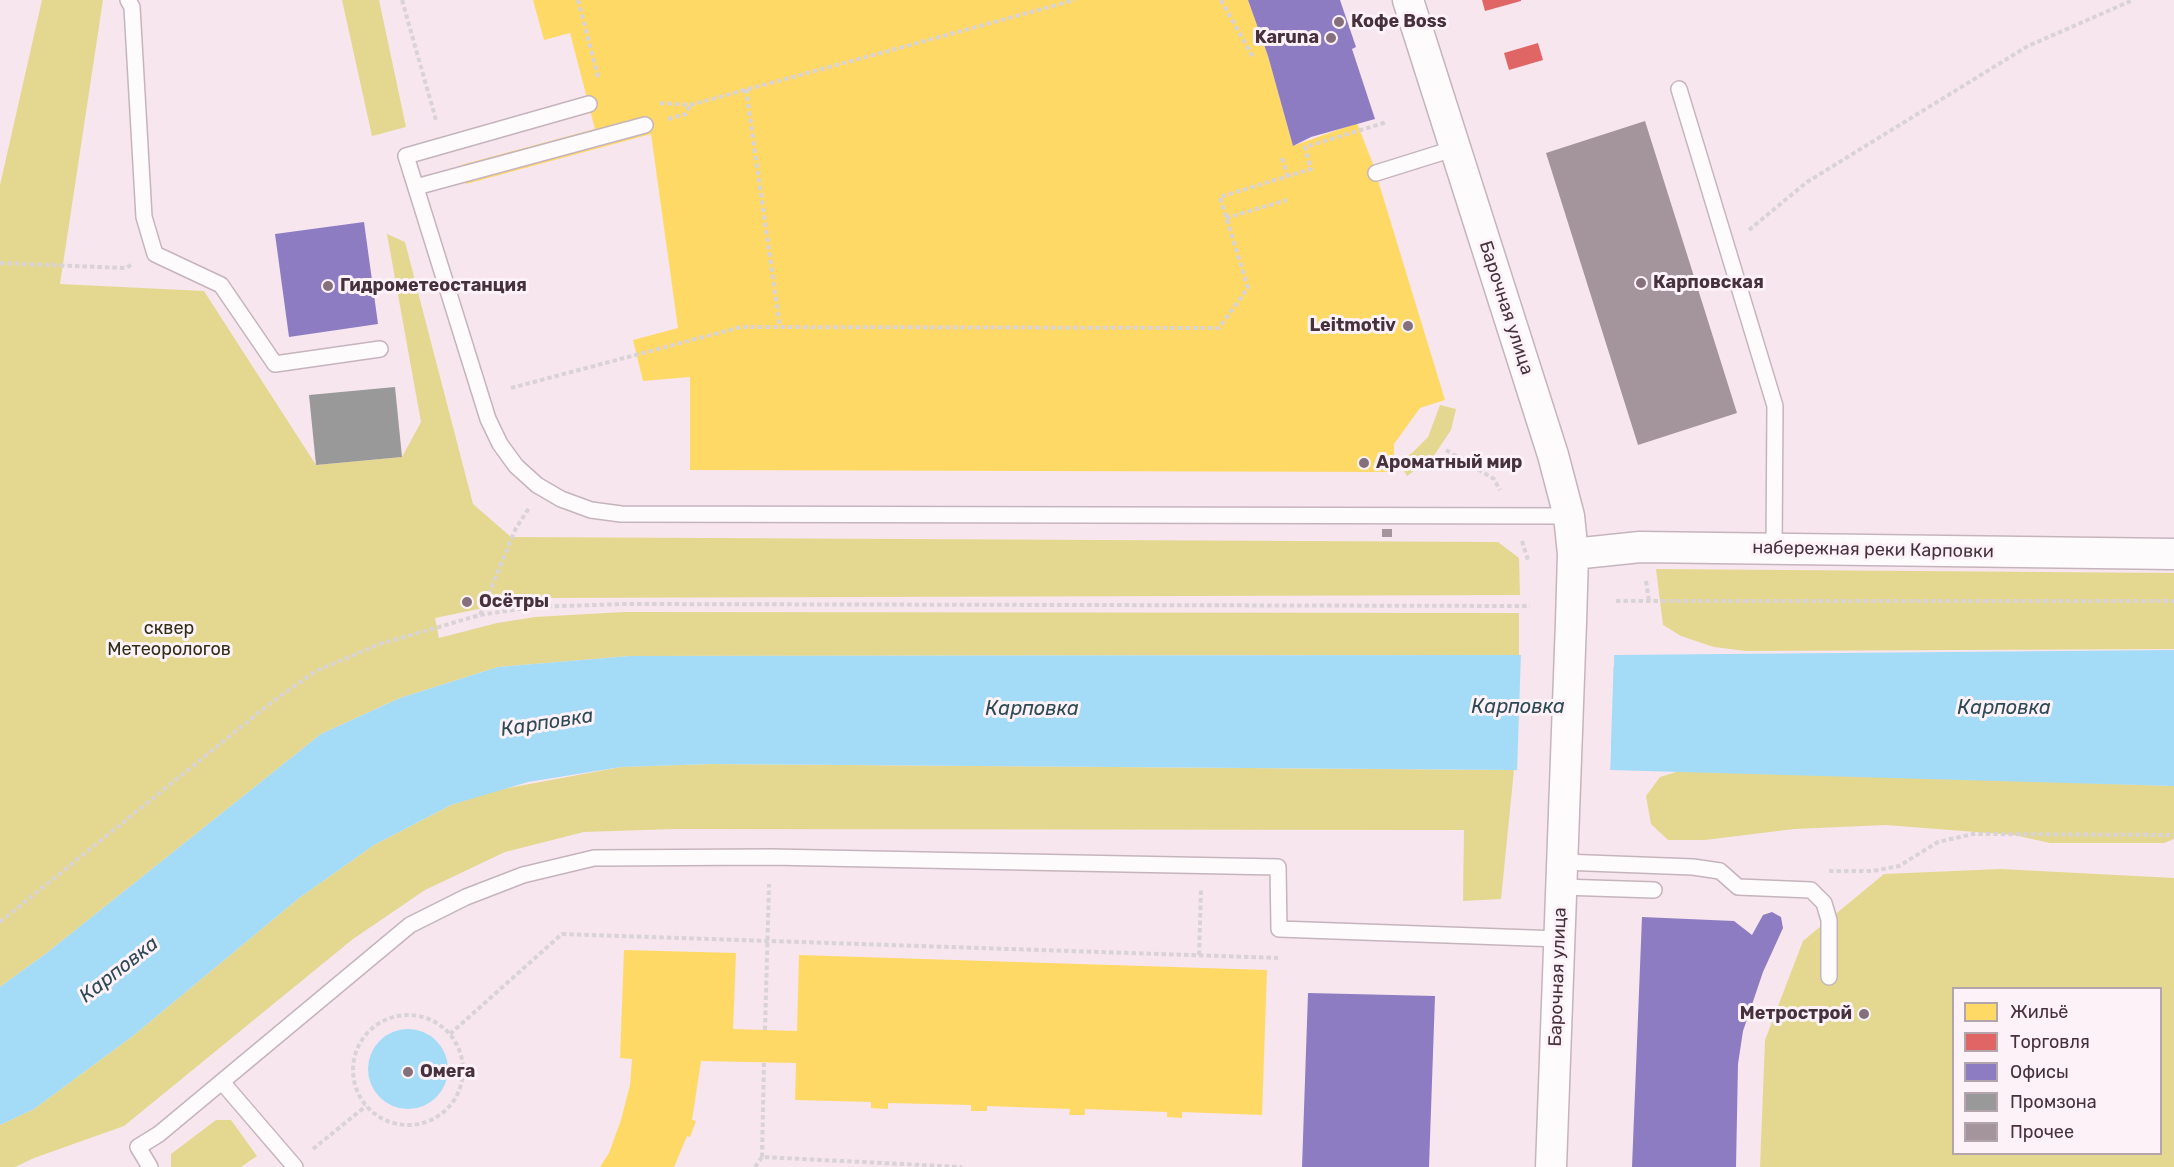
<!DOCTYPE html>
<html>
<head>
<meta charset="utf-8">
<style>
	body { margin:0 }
	#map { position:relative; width:2174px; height:1167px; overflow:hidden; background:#f7e6ee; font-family:Rubik,sans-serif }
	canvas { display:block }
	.legend { position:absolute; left:1952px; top:987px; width:210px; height:168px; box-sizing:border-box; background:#fdf2f7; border:2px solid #b4a5ad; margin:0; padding:8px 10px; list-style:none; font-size:18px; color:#47313d }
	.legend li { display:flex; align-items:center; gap:12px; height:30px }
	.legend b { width:30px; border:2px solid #b4a5ad }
</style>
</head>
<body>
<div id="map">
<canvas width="2174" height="1167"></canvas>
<ul class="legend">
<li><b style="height:16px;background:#ffd966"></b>Жильё</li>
<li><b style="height:16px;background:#e06666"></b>Торговля</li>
<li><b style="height:16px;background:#8e7cc3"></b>Офисы</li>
<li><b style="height:16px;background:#999"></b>Промзона</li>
<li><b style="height:16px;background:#a4949c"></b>Прочее</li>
</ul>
</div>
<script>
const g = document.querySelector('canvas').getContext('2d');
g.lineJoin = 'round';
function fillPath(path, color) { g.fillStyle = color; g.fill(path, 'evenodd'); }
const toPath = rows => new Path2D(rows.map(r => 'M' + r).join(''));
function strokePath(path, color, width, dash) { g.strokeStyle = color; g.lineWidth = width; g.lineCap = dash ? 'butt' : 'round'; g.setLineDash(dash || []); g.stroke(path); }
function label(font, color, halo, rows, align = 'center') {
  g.font = font + ' Rubik,sans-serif'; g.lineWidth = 6; g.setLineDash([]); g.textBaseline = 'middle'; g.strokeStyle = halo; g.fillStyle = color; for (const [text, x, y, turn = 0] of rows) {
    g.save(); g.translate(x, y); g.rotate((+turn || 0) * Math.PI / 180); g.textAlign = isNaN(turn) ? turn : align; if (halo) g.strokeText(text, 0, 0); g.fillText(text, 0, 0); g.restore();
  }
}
fillPath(toPath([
	[42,0,103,0,60,284,204,291,316,465,402,457,421,422,387,234,405,242,473,504,511,537,1498,542,1519,558,1520,595,532,598,435,618,439,638,497,623,535,617,624,612,1519,613,1519,655,630,656,498,667,400,698,321,734,48,952,0,987,0,185],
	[342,0,379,0,406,127,372,136],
	[1440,405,1456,409,1451,430,1433,457,1407,476,1399,461,1412,453,1428,437],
	[1656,569,2174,573,2174,649,1746,651,1714,647,1681,636,1663,625],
	[711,764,1514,770,1501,899,1463,901,1464,830,675,829,584,832,505,852,425,890,353,939,124,1126,34,1158,15,1167,0,1167,0,1125,34,1109,134,1035,299,898,374,845,451,805,492,791,621,767],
	[1686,769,2174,786,2174,839,2164,843,2050,843,2014,835,1886,825,1794,829,1705,840,1668,840,1651,824,1646,796,1660,777],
	[2001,869,2174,878,2174,1167,1760,1167,1765,1040,1803,941,1884,874],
	[1954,988,2160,988,2160,1154,1954,1154],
	[216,1120,231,1120,257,1156,241,1167,171,1167,171,1154]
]), '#e4d890');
fillPath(toPath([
	[2174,650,2174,786,1610,770,1611,744,1519,742,1518,770,711,764,621,767,528,782,451,805,374,845,299,898,134,1035,34,1109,0,1125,0,987,48,952,321,734,400,698,498,667,630,656,1519,655,1521,655,1522,665,1614,666,1614,655],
	'368 1069a40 40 0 1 1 80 0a40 40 0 1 1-80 0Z'
]), '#a4dcf8');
fillPath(toPath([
	[1521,652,1524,662,1611,663,1611,654,1614,652,1610,773,1607,771,1608,746,1521,745,1521,770,1517,773]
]), '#f7e6ee');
fillPath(toPath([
	[533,0,1248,0,1268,56,1293,146,1357,123,1373,164,1445,400,1420,408,1394,444,1394,472,690,470,690,377,643,381,633,340,678,328,651,134,466,184,461,165,595,129,570,33,544,40],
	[624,950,736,953,733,1029,797,1031,799,955,1267,970,1262,1115,1182,1112,1182,1118,1167,1117,1167,1112,1085,1109,1085,1115,1069,1115,1070,1109,987,1106,987,1111,971,1111,971,1105,888,1103,888,1109,871,1108,871,1102,795,1100,796,1063,701,1061,692,1120,696,1121,690,1137,687,1136,674,1167,600,1167,609,1153,621,1120,630,1085,632,1059,620,1058]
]), '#ffd966');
fillPath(toPath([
	[1482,0,1521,0,1521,1,1485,11],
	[1538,43,1543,60,1509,70,1504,53]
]), '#e06666');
fillPath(toPath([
	[1248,0,1340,0,1356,47,1352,49,1375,119,1311,137,1293,146,1268,56],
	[364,222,378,324,289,337,275,234],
	[1772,912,1781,917,1783,928,1763,972,1743,1031,1738,1064,1736,1167,1632,1167,1642,917,1734,921,1752,935,1763,915],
	[1308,993,1435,996,1429,1167,1302,1167]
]), '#8e7cc3');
fillPath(toPath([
	[395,387,402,457,316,465,309,395]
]), '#999');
fillPath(toPath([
	[1645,121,1737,413,1638,445,1546,153],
	[1382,529,1392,529,1392,537,1382,537]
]), '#a4949c');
const lane = toPath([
	[128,0,132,7,144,217,155,254,221,285,275,364,380,349],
	[1679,89,1775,406,1774,549],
	[589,104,406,156,488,419,500,444,516,466,537,485,561,499,591,510,621,514,1569,516],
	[1376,173,1456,148],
	[416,187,645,125],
	[1562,862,1693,867,1720,871,1738,887,1811,890,1824,903,1829,920,1829,977],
	[1561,887,1654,890],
	[222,1082,295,1167],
	[150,1167,138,1147,159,1134,410,925,466,897,523,875,594,858,770,857,1278,867,1279,929,1559,939]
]);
const street = toPath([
	[1408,0,1553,455,1569,516,1573,554,1571,622,1551,1167],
	[1573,554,1640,547,2174,554]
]);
strokePath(lane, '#c6b4bd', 18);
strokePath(street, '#c6b4bd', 33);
strokePath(toPath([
	[402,0,436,120],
	[578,0,599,80],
	[1221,0,1254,59],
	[746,89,780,327],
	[660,103,690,105,1075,0],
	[668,119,686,114,690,105],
	[1282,158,1288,177],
	[1226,218,1287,200],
	[1749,230,1807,182,2028,46,2133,0],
	[0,263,125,268,133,264],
	[511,388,741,327,1219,328,1248,288,1220,197,1311,169,1305,147,1387,122],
	[1446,450,1494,479,1500,490],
	[1522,541,1528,560],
	[1646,581,1649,601],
	[1616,601,2174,601],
	[480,615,516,528,529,508],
	[1829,871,1873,871,1899,866,1938,842,1973,834,2174,835],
	[0,922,272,702,316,671,380,644,480,615,532,607,624,604,1530,606],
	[1199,955,1201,890],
	'353 1070a55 55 0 1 1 110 0a55 55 0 1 1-110 0Z',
	[765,1030,769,884],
	[450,1034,562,934,1278,958],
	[313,1149,366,1106],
	[762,1157,764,1063],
	[755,1167,762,1157,962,1167]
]), '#d9d3d6', 4, [4.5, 3]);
strokePath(lane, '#fefbfc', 15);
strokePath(street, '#fefbfc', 30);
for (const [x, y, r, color] of [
	[1339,22,6,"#85707b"],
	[1331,38,6,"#85707b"],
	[1641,283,6,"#85707b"],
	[328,286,6,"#85707b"],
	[1408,326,6,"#85707b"],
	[1364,463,6,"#85707b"],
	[467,602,6,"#85707b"],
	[1864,1014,6,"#85707b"],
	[408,1072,6,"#85707b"]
]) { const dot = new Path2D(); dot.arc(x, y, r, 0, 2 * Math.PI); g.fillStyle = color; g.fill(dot); strokePath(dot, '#fdf2f7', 2); }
label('bold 18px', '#47313d', '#fdf2f7', [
	["Кофе Boss",1351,22],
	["Karuna",1319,38,"right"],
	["Карповская",1653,283],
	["Гидрометеостанция",340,286],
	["Leitmotiv",1396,326,"right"],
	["Ароматный мир",1376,463],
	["Осётры",479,602],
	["Метрострой",1852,1014,"right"],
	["Омега",420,1072]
], 'left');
label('18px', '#47313d', '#fdf2f7', [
	["Барочная улица",1506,308,72],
	["набережная реки Карповки",1873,550,1],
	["Барочная улица",1558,977,-88]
]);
label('18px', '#302f17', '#fdf2f7', [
	["сквер",169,629],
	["Метеорологов",169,650]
]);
label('italic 20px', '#2e4a56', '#fdf2f7', [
	["Карповка",1518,707],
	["Карповка",2004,708],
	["Карповка",1032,709],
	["Карповка",547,723,-9],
	["Карповка",119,970,-38]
]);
</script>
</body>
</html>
